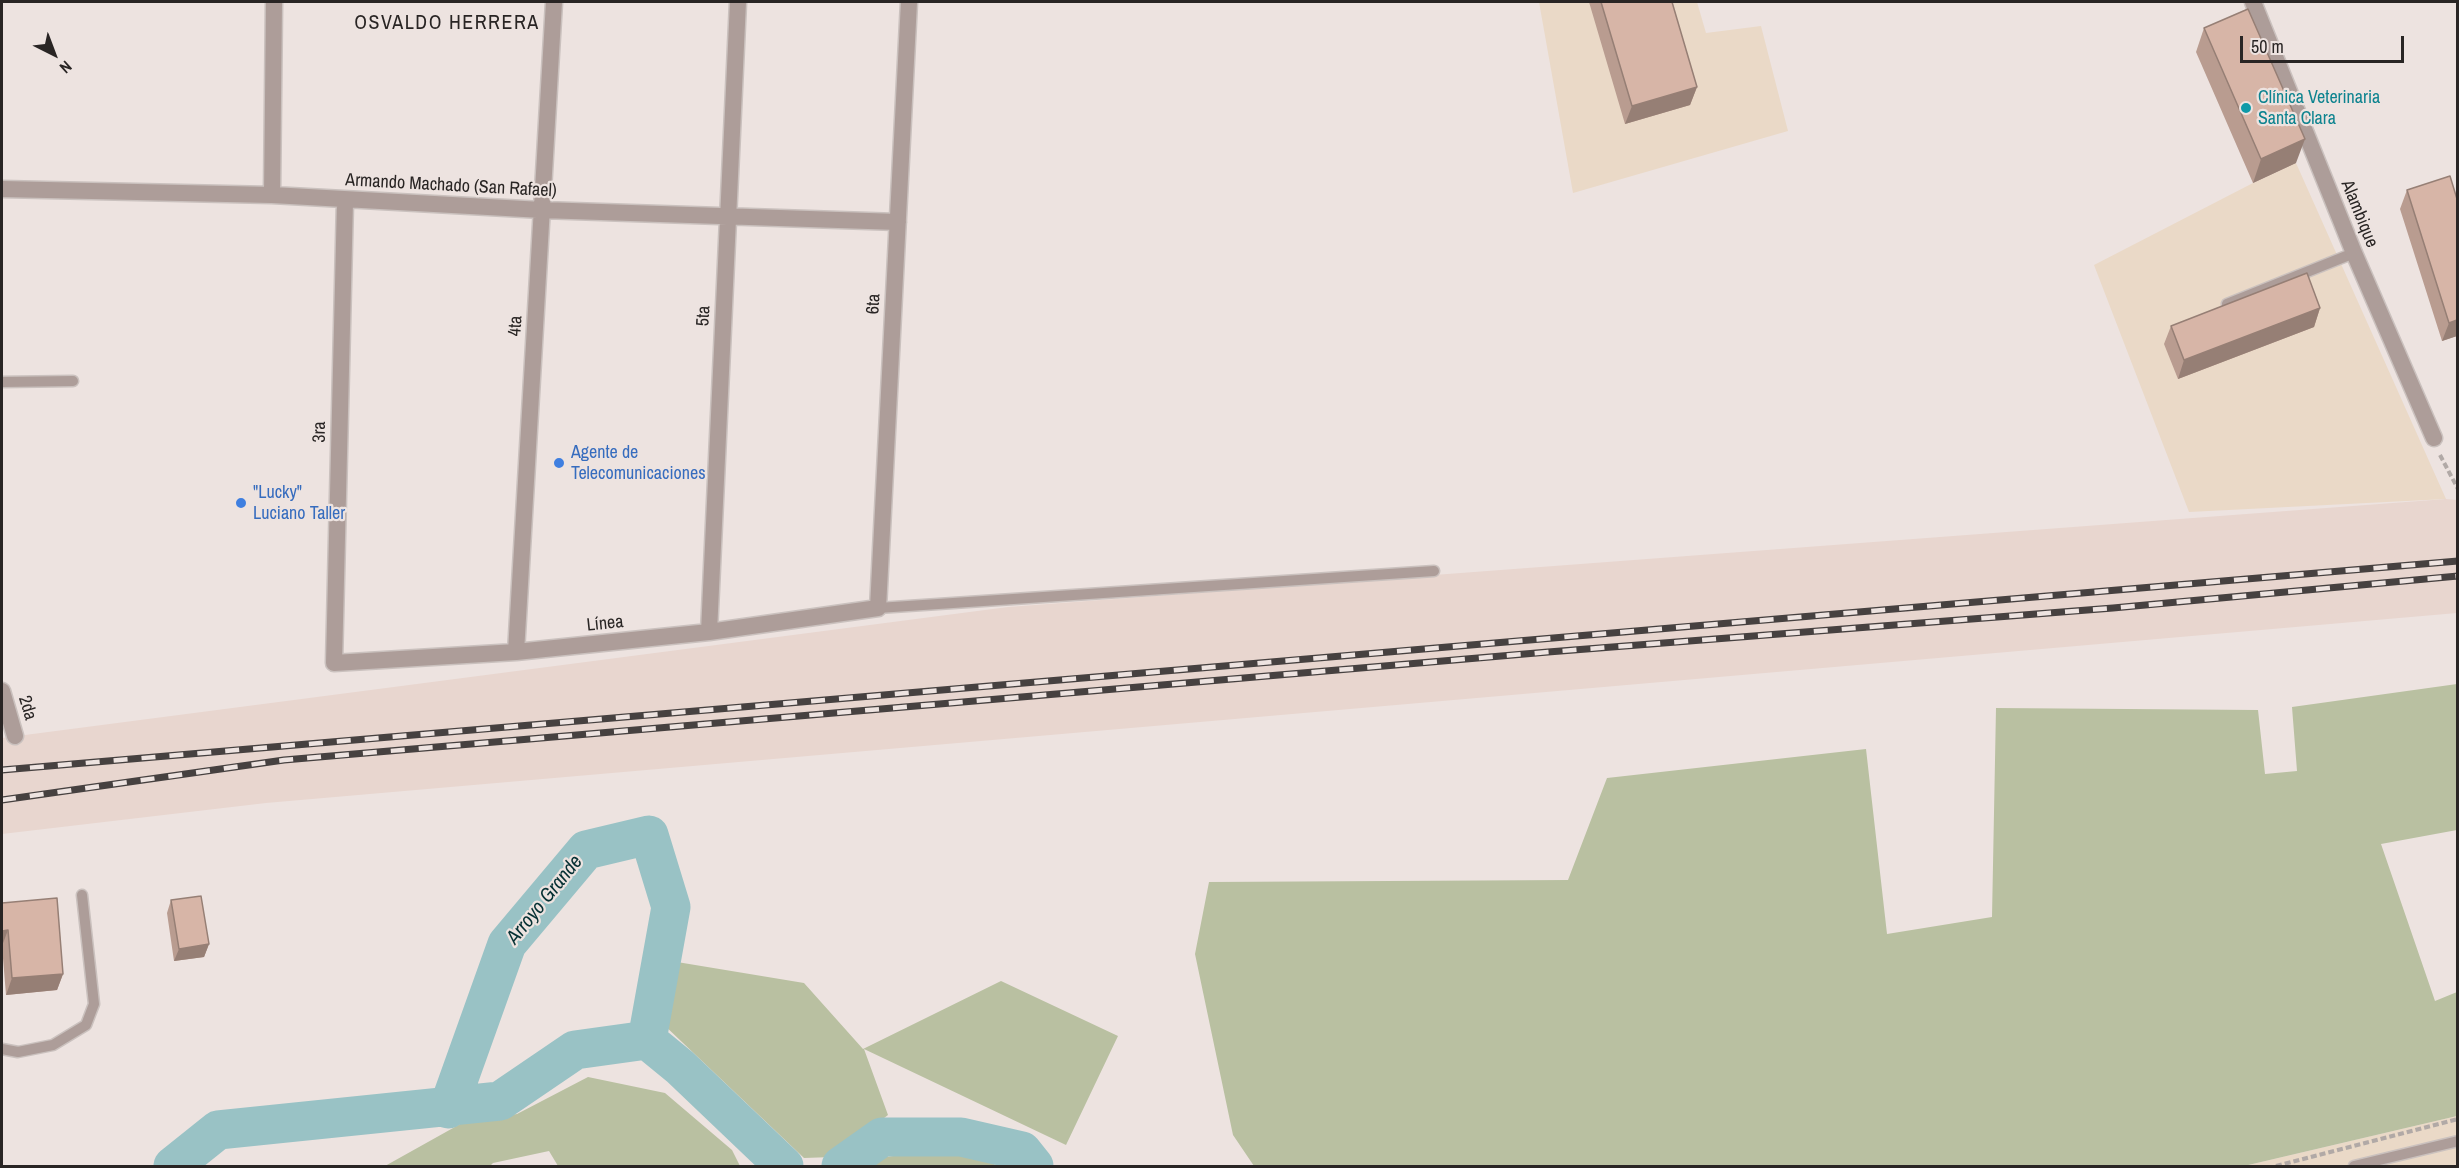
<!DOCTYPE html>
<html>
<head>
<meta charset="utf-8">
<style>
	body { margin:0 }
	#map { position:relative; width:2459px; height:1168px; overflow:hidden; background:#ede3e0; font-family:"Archivo Narrow",sans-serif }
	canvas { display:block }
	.frame { position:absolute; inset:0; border:3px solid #292524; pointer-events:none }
	.north { position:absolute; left:24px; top:24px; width:60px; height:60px; -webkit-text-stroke:4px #ede3e0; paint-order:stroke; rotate:138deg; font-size:16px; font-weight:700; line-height:24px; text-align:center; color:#292524 }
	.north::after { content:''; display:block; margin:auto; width:21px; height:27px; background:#292524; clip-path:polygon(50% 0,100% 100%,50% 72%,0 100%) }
	.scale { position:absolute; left:2240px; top:36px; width:164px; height:27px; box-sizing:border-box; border:3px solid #292524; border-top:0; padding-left:8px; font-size:18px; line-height:21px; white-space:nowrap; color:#292524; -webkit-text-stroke:4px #ede3e0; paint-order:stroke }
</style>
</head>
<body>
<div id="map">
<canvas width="2459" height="1168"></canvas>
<div class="frame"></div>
<div class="north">N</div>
<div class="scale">50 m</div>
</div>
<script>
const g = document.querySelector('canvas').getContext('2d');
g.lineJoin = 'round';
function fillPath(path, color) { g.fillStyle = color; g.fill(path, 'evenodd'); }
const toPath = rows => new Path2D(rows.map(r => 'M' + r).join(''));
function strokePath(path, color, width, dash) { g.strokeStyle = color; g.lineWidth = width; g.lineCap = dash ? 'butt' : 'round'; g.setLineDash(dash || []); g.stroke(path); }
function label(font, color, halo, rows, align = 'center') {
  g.font = font + ' "Archivo Narrow",sans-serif'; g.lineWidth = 4.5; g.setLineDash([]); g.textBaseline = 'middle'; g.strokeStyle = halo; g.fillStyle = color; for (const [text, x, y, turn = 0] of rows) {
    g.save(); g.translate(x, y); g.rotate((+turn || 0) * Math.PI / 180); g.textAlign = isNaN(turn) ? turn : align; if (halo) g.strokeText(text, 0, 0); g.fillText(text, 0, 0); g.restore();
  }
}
fillPath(toPath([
	[2446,499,2457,500,2457,613,266,803,2,834,2,738,1008,607]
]), '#e8d6cf');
fillPath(toPath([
	[1539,2,1697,2,1706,33,1761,26,1788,131,1573,193],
	[2296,163,2446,499,2189,512,2094,265,2253,183],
	[2457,1116,2457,1166,2244,1166]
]), '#ead9c7');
fillPath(toPath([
	[2457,684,2457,830,2381,844,2435,1001,2457,992,2457,1116,2244,1166,1254,1166,1233,1135,1195,954,1209,882,1568,880,1607,778,1866,749,1887,934,1992,917,1996,708,2258,710,2265,774,2297,771,2292,707],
	[671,961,804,983,863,1049,1001,981,1118,1036,1066,1145,864,1049,888,1115,833,1157,804,1158,662,1023],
	[588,1077,665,1093,732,1150,740,1166,558,1166,549,1151,493,1163,490,1166,385,1166,462,1123,517,1114],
	[940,1150,991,1162,997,1166,873,1166,885,1157]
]), '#b9c0a1');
strokePath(toPath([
	[448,1109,507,944,586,850,649,835,671,907,647,1040],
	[173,1166,218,1130,500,1101,575,1050,647,1040,680,1067,784,1166],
	[841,1166,882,1137,961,1137,1022,1151,1034,1166]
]), '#99c2c5', 39);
const service = toPath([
	[2227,304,2354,253],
	[2,382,73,381],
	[878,608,1434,571],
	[2,1049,18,1052,53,1045,86,1025,94,1004,82,895],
	[2354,1166,2458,1141]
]);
const minor = toPath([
	[2253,2,2354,253,2434,438],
	[2,189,272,195,542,210,898,222],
	[272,195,274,2],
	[345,201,334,663,516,652,709,632,878,608,909,2],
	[709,632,738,2],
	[516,652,554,2],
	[2,691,15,736]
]);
strokePath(service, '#cac1be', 13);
strokePath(minor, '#cac1be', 19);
strokePath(toPath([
	[2440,455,2458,489],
	[2276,1166,2458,1119]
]), '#b1a9a6', 4, [6, 3]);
strokePath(service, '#ad9d99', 10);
strokePath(minor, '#ad9d99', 16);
const rail = toPath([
	[2,770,2458,561],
	[2,800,284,760,1548,652,2113,608,2458,576]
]);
strokePath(rail, '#464140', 7);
strokePath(rail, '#ede3e0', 4.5, [14]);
fillPath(toPath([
	[1589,2,1672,2,1697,87,1690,105,1625,124],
	[2204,28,2296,163,2253,183,2196,52],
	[2407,190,2457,336,2442,341,2400,209],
	[2320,308,2314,327,2178,379,2164,344,2171,326],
	[171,900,209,944,204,957,174,961,167,913],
	[2,903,63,974,57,990,6,995,2,946]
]), '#b99c90');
fillPath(toPath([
	[1697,87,1690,105,1625,124,1632,106],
	[2305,139,2296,163,2253,183,2261,159],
	[2320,308,2314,327,2178,379,2184,360],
	[2457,320,2457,336,2442,341,2449,323],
	[8,930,2,946,2,931],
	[209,944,204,957,174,961,179,949],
	[63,974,57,990,6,995,12,978]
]), '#967f75');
const building = toPath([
	[1601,2,1672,2,1697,87,1632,106,1601,2],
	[2248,9,2305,139,2261,159,2204,28,2248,9],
	[2450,176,2457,199,2457,320,2449,323,2407,190,2450,176],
	[2307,273,2320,308,2184,360,2171,326,2307,273],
	[201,896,209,944,179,949,171,900,201,896],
	[57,898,63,974,12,978,8,930,2,931,2,903,57,898]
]);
fillPath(building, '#d7b5a7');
strokePath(building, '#967f75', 1.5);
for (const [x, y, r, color] of [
	[2246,108,6,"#0f9aa8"],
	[559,463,6,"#3f7fe0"],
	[241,503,6,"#3f7fe0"]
]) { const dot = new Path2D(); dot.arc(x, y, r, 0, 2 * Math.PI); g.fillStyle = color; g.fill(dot); strokePath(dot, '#ede3e0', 2); }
label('18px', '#0d838f', '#ede3e0', [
	["Clínica Veterinaria",2258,98],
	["Santa Clara",2258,119]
], 'left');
label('18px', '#292524', '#ede3e0', [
	["Armando Machado (San Rafael)",451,186,3],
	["Alambique",2359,214,68],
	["6ta",874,304,-87],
	["5ta",704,316,-87],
	["4ta",516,326,-87],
	["3ra",320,432,-89],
	["Línea",605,624,-6],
	["2da",27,708,73]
]);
label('18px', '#366cbe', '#ede3e0', [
	["Agente de",571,453],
	["Telecomunicaciones",571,474],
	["\"Lucky\"",253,493],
	["Luciano Taller",253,514]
], 'left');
g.letterSpacing = '1.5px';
label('20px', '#292524', '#ede3e0', [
	["OSVALDO HERRERA",447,24]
]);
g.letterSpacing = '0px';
label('italic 20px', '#053033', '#ede3e0', [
	["Arroyo Grande",545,900,-51]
]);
</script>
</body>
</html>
